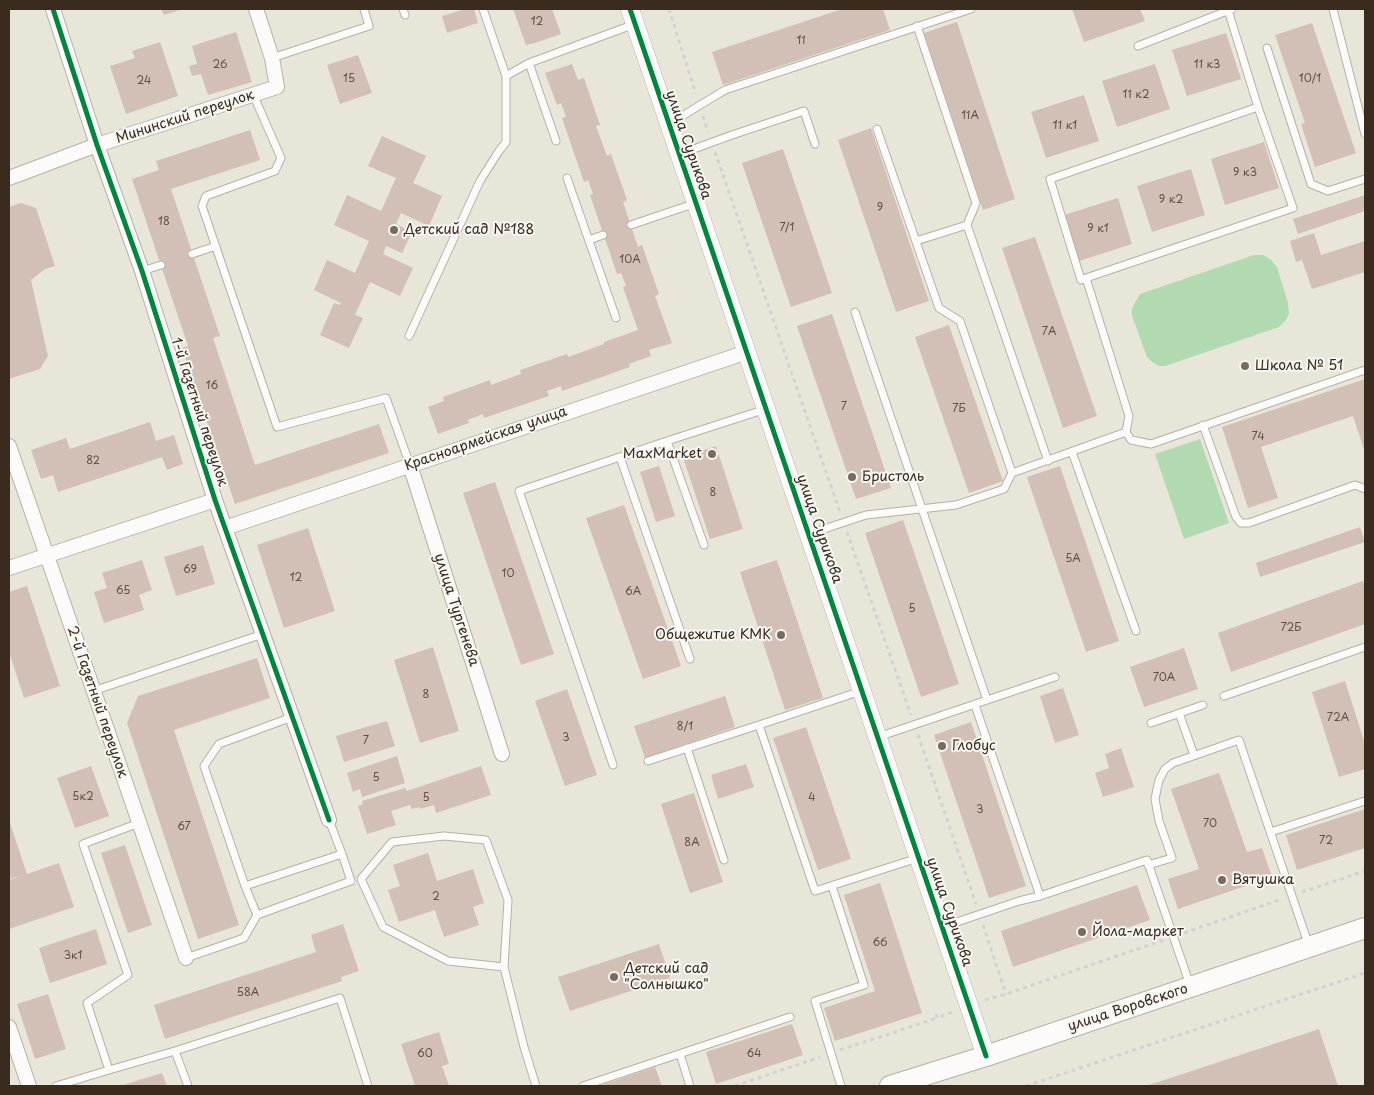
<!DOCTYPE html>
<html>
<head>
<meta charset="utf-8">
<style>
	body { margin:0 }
	#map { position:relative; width:1374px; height:1095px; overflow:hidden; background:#e8e5d9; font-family:"Playpen Sans",sans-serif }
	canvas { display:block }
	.frame { position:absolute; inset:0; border:10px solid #3b2a1e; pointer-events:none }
</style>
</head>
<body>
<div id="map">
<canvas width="1374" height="1095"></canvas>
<div class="frame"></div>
</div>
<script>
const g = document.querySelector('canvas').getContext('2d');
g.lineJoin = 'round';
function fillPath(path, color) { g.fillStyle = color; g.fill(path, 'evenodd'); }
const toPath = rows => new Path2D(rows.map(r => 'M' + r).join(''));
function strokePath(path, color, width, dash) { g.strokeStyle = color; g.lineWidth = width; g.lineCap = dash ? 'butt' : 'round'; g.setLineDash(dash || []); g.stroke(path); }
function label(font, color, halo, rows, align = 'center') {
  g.font = font + ' "Playpen Sans",sans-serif'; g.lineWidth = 4; g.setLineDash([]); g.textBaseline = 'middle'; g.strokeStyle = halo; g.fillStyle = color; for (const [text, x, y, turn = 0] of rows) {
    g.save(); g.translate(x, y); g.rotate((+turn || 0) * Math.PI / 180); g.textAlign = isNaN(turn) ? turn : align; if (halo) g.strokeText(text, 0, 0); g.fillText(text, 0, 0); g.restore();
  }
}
fillPath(toPath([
	[1254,255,1263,255,1270,259,1277,267,1288,303,1289,314,1286,320,1279,327,1165,366,1159,366,1152,362,1147,357,1132,316,1132,308,1140,294],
	[1200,439,1229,523,1184,539,1155,454]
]), '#b2dab0');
fillPath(toPath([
	[161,9,183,9,164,15],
	[466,9,474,9,478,23,447,33,442,16],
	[513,9,552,9,561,34,535,43,526,45],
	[842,9,883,9,890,30,723,85,712,52],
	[1072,9,1140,9,1145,21,1084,42],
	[957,22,1015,199,983,210,924,33],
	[1312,23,1356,153,1315,167,1301,124,1305,123,1275,35],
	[236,32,252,82,208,95,201,74,192,76,189,66,197,64,192,46],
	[1226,33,1241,79,1187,96,1172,50],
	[160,42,178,96,126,114,110,66,135,58,132,51],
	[358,55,372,93,340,104,327,65],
	[572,64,578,80,584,78,600,125,596,126,607,156,611,154,627,200,623,202,638,247,642,245,659,294,655,296,672,343,649,350,651,356,629,364,630,367,562,391,561,386,547,391,549,396,484,418,483,414,468,420,469,423,438,434,428,407,444,401,443,397,490,380,491,385,521,374,520,370,567,354,568,357,604,344,604,342,638,330,623,287,626,286,621,273,617,274,590,195,593,194,588,180,584,182,562,118,566,117,561,103,557,105,545,73],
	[1155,64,1170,109,1117,127,1102,81],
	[1084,95,1099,141,1046,158,1031,112],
	[871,128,929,301,896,312,838,140],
	[250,130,260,160,171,189,220,336,213,338,255,465,379,424,389,453,235,504,182,348,188,346,132,179,159,170,156,161],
	[382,136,426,156,413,183,442,196,429,226,401,213,396,224,412,232,402,253,386,246,383,254,413,268,400,296,370,282,355,315,363,318,349,348,320,335,334,303,340,305,341,303,314,290,327,260,355,273,369,241,334,225,347,195,381,211,396,178,368,166],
	[1264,142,1279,188,1225,205,1211,159],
	[783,149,832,293,791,307,742,163],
	[1191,169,1205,215,1152,232,1137,186],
	[1365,195,1365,211,1298,234,1293,219],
	[1118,198,1132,244,1079,261,1064,215],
	[21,203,36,208,55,266,45,269,31,280,48,356,40,369,9,379,9,207],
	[1314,233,1321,255,1365,241,1365,272,1312,289,1302,260,1296,262,1290,241],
	[1035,237,1097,416,1063,428,1002,248],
	[832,314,891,488,856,499,797,326],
	[949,325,1003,481,969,493,915,337],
	[1365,379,1365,452,1353,416,1261,447,1278,498,1248,508,1222,427],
	[150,422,156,441,174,435,183,464,167,470,162,457,58,492,53,475,41,479,31,450,66,438,70,449],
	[716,446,743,529,710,539,683,457],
	[659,466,675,516,656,522,640,472],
	[1060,466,1119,641,1086,652,1027,477],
	[495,482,554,654,521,665,463,493],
	[624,505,681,666,643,679,586,518],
	[903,520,959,684,921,697,865,533],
	[1360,527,1365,542,1260,577,1256,563],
	[308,528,335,611,284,628,257,545],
	[203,545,215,584,176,596,164,557],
	[142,560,152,590,139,595,144,610,104,623,94,592,107,588,102,573],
	[777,560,823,698,785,710,740,572],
	[1363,581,1365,587,1365,624,1231,672,1218,633],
	[27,586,60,686,24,698,9,652,9,592],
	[433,647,459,731,420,743,394,660],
	[1184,648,1198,689,1144,707,1130,667],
	[257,658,270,698,174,730,239,925,198,939,127,723,138,696],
	[1345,681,1365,744,1365,769,1339,777,1312,692],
	[1063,688,1079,735,1055,743,1040,696],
	[567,689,597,775,565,786,535,701],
	[725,696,735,727,645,758,634,726],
	[387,721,395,746,344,762,336,736],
	[971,722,1026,886,989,898,934,735],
	[806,727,851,859,818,870,773,738],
	[1121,748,1134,787,1103,797,1095,773,1109,768,1105,754],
	[397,756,405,783,362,797,360,789,353,792,347,773],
	[746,764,754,787,718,799,711,775],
	[91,766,109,816,75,828,57,778],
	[481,766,491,795,436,813,434,805,420,809,420,807,412,809,410,805,391,811,396,825,367,834,358,806,363,804,362,801,405,788,407,791],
	[1219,773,1247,852,1262,848,1272,877,1178,909,1168,879,1199,869,1171,789],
	[694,793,723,882,690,893,661,804],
	[1365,809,1365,848,1297,870,1286,835],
	[9,820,27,874,59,863,74,907,9,929,9,880,23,875,9,879],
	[125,845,152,925,128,933,101,853],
	[428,853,437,881,473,869,484,903,473,907,479,925,444,937,435,910,399,922,388,890,400,886,393,865],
	[880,883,922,1013,835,1041,824,1008,875,991,844,895],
	[1137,885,1150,920,1013,967,1001,931],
	[343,924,359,971,341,977,342,981,165,1039,154,1005,316,952,311,935],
	[96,929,107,964,50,983,39,948],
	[659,944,670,978,570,1011,558,977],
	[48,994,66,1049,35,1059,17,1004],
	[792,1024,803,1055,716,1084,706,1052],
	[1319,1029,1338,1086,1146,1086],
	[439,1032,449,1064,442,1066,449,1086,415,1086,401,1044],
	[655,1067,662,1086,599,1086],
	[162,1073,167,1086,120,1086]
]), '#d2c0b7');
const service = toPath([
	[403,9,405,15],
	[483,9,506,76],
	[1333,9,1365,134],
	[917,26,976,203,967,225,1048,461],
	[1138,46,1232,9],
	[1267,48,1311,184,1328,191,1365,179],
	[272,58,369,26,364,9],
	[253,94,281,158,275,171,206,196,202,206,277,427,386,398,410,465],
	[669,124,725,90,971,9],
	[556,141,529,63,635,24],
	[680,154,732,135,804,111,815,144],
	[567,178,616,318],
	[631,225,696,203],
	[589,240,603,235],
	[916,241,967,225],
	[192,254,216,246],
	[142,271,161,265],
	[1086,278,1081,280,1050,179,1258,107,1228,10],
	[855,312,987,700],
	[409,336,480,181,499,151,506,142,506,76,529,63],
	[1203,425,1236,517,1241,523,1249,523,1355,485,1365,489],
	[1126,432,1129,416,1086,278,1293,208,1258,107],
	[1072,452,1136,631],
	[620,457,690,659],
	[1012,473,1126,432,1131,440,1151,444,1365,370],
	[809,534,866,515,956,505,1004,489,1012,473,960,321,939,308,877,129],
	[704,545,667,441,766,409],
	[93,691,263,634],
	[861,691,759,725,815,891,918,858],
	[1224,696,1365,647],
	[975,705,1040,896],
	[1179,713,1194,755],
	[1151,723,1203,705],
	[878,737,1055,677],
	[687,748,724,860],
	[648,761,759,725],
	[613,765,519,491,667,441],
	[329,820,342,854,245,886,257,915,351,881,342,854],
	[1271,832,1365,801],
	[1148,865,1172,858,1159,821,1155,799,1159,780,1165,769,1173,763,1239,740,1309,946],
	[245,886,204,766,219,744,292,717],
	[832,886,864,985,815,1001,841,1086],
	[942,927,1019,901,1040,896,1147,860,1190,985],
	[186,958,244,938,257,915],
	[504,967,448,961,383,927,361,879,392,842,444,836,486,840,508,900,504,967,524,1047,536,1086],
	[175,1051,188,1086],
	[680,1054,690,1086],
	[109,1070,175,1051,340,998,368,1086],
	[56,1086,109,1070,87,1003,128,975,83,844,139,823],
	[583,1086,790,1017]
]);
const minor = toPath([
	[53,9,97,145,142,271,215,500,329,820],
	[9,178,97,145,277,87,272,58,256,9],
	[9,446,186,958],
	[410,465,502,754],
	[225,528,747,352],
	[9,568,215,500],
	[9,1027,29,1086]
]);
const tertiary = toPath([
	[630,9,986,1056]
]);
const secondary = toPath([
	[890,1086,986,1056,1365,928]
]);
strokePath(service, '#b5b1a9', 9);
strokePath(minor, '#b5b1a9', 16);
strokePath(tertiary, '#b5b1a9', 19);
strokePath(secondary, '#b5b1a9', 22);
strokePath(toPath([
	[669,9,696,94],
	[703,116,708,132],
	[715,152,840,512],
	[847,532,911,715],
	[918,735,976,904],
	[1302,892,1365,871],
	[983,925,1006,994],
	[1184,933,1282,899],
	[985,1000,1006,994,1164,940],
	[936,1014,937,1018,952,1012],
	[840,1050,937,1018],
	[735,1086,820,1057],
	[1026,1086,1365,973]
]), '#d4d2cf', 3, [4, 4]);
strokePath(service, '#fcfbf9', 7);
strokePath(minor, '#fcfbf9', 14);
strokePath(tertiary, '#fcfbf9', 18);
strokePath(secondary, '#fcfbf9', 20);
strokePath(toPath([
	[53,9,97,145,142,271,215,500,329,820],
	[630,9,986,1056]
]), '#00873e', 5);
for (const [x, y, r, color] of [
	[394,230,5,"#786b5f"],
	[1245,366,5,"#786b5f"],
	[712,454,5,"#786b5f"],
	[852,477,5,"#786b5f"],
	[781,635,5,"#786b5f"],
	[942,746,5,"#786b5f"],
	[1222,880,5,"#786b5f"],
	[1082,932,5,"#786b5f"],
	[614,977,5,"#786b5f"]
]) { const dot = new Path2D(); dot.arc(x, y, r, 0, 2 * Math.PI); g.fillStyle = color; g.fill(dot); strokePath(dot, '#f6f6f2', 2); }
label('11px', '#615044', null, [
	["12",537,22],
	["11",801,41],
	["26",220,65],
	["11 к3",1207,65],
	["15",349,79],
	["10/1",1310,79],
	["24",144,81],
	["11 к2",1136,95],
	["11А",970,116],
	["11 к1",1065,126],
	["9 к3",1245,173],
	["9 к2",1171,200],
	["9",880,208],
	["18",164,222],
	["7/1",787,228],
	["9 к1",1098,229],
	["10А",630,260],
	["7А",1049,332],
	["16",212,386],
	["7",844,407],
	["7Б",959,409],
	["74",1258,437],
	["82",93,461],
	["8",713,493],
	["5А",1073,559],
	["69",190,570],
	["10",508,574],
	["12",296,578],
	["65",123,591],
	["6А",633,592],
	["5",912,609],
	["72Б",1291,628],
	["70А",1164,678],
	["8",426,695],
	["72А",1338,718],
	["8/1",685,727],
	["3",566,738],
	["7",366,741],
	["5",376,778],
	["5к2",83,797],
	["5",426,798],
	["4",812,798],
	["3",980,810],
	["70",1210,824],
	["67",184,827],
	["72",1326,841],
	["8А",692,843],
	["2",436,897],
	["66",880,943],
	["3к1",73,956],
	["58А",248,993],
	["60",425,1054],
	["64",754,1054]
]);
label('14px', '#3b2a1e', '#f6f6f2', [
	["Мининский переулок",185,117,-18],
	["улица Сурикова",688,145,71],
	["1-й Газетный переулок",199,412,72],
	["Красноармейская улица",486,439,-19],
	["улица Сурикова",819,529,71],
	["улица Тургенева",456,610,72],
	["2-й Газетный переулок",97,702,71],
	["улица Сурикова",949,912,71],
	["улица Воровского",1128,1008,-18]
]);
label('14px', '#3b2a1e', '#f6f6f2', [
	["Детский сад №188",404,230],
	["Школа № 51",1255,366],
	["MaxMarket",702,454,"right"],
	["Бристоль",862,477],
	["Общежитие КМК",771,635,"right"],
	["Глобус",952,746],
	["Вятушка",1232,880],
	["Йола-маркет",1092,932],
	["Детский сад",624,969],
	["\"Солнышко\"",624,985]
], 'left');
</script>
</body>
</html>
